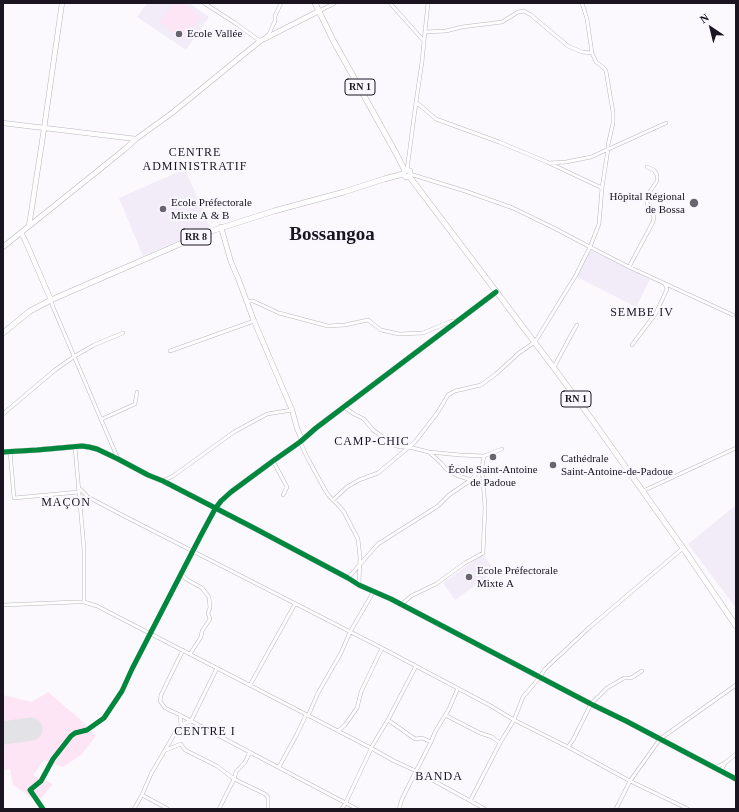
<!DOCTYPE html>
<html>
<head>
<meta charset="utf-8">
<style>
	body { margin:0 }
	#map { position:relative; width:739px; height:812px; overflow:hidden; background:#fbf9fe; font-family:"Times New Roman",serif }
	canvas { display:block }
	.frame { position:absolute; inset:0; border:4px solid #1a1520; pointer-events:none }
	.north { position:absolute; left:691px; top:8px; width:40px; height:40px; -webkit-text-stroke:3px #faf8ff; paint-order:stroke; rotate:325deg; font-size:11px; font-weight:700; line-height:16px; text-align:center; color:#1a1520 }
	.north::after { content:''; display:block; margin:auto; width:14px; height:18px; background:#1a1520; clip-path:polygon(50% 0,100% 100%,50% 72%,0 100%) }
</style>
</head>
<body>
<div id="map">
<canvas width="739" height="812"></canvas>
<div class="frame"></div>
<div class="north">N</div>
</div>
<script>
const g = document.querySelector('canvas').getContext('2d');
g.lineJoin = 'round';
function fillPath(path, color) { g.fillStyle = color; g.fill(path, 'evenodd'); }
const toPath = rows => new Path2D(rows.map(r => 'M' + r).join(''));
function strokePath(path, color, width, dash) { g.strokeStyle = color; g.lineWidth = width; g.lineCap = dash ? 'butt' : 'round'; g.setLineDash(dash || []); g.stroke(path); }
function label(font, color, halo, rows, align = 'center') {
  g.font = font + ' "Times New Roman",serif'; g.lineWidth = 4; g.setLineDash([]); g.textBaseline = 'middle'; g.strokeStyle = halo; g.fillStyle = color; for (const [text, x, y, turn = 0] of rows) {
    g.save(); g.translate(x, y); g.rotate((+turn || 0) * Math.PI / 180); g.textAlign = isNaN(turn) ? turn : align; if (halo) g.strokeText(text, 0, 0); g.fillText(text, 0, 0); g.restore();
  }
}
fillPath(toPath([
	[147,3,189,3,209,17,186,50,137,17],
	[185,169,210,227,143,256,119,198],
	[590,250,650,279,636,307,577,277],
	[736,505,736,608,688,544],
	[483,554,495,571,455,600,443,583]
]), '#f1ecf8');
fillPath(toPath([
	[173,3,183,3,201,17,183,40,160,22],
	[48,692,81,720,96,736,81,755,63,767,44,760,33,775,53,784,38,802,13,785,10,769,3,770,3,695,32,702]
]), '#fde5f5');
strokePath(toPath([
	[3,733,31,729]
]), '#e3e2e6', 23);
const street = toPath([
	[204,3,235,23,260,41],
	[390,3,423,40],
	[319,11,335,3],
	[425,32,446,31,462,27,502,22,518,12,524,11,531,15,568,46,582,52,592,53],
	[267,36,269,34,275,21,275,16,281,3],
	[416,102,436,119,499,142,547,162,602,188],
	[549,163,566,162,591,157,666,123],
	[407,170,416,102,422,62,424,41,428,3],
	[410,174,465,191,513,208,554,228,590,247,629,267,733,315],
	[629,267,653,222,654,217,647,203,649,193,657,181,657,175,654,170,647,167],
	[51,300,53,307,118,459],
	[247,301,253,301,279,313,328,326,345,325,368,320,381,330,399,334,423,333,452,321,457,321],
	[632,345,656,313,667,289,665,284],
	[170,351,254,321],
	[554,367,570,337,577,325],
	[344,407,354,414,364,419,373,430,394,445,400,447,409,447,429,452,460,455,484,456,502,449],
	[3,414,55,370,75,356,94,345,123,333],
	[102,419,135,404,137,392],
	[300,442,307,457,325,490,329,496,340,507,344,512,358,539,360,557,359,585],
	[75,447,84,549,84,602],
	[10,451,14,498,79,492],
	[429,452,441,463,446,469,456,475,471,480],
	[273,461,287,487,283,495],
	[163,481,173,476,234,432,267,414,292,410],
	[78,487,88,497,124,516,382,648,491,706,514,720,568,747,630,781,688,809],
	[643,491,736,448],
	[333,500,347,487,359,480,378,473,415,442,438,412,448,395,455,391,481,385,496,374,519,353,535,342,576,275,590,247,599,224,602,188,608,149,608,145,613,123,613,112,606,71,604,68,596,62,592,53,587,19,582,3],
	[182,574,186,579,202,588,209,597,210,608,208,613,210,619,202,631,201,637,190,654],
	[348,578,378,544,438,506,449,495,471,480,482,467,484,456],
	[3,605,76,602,84,602,97,606,371,748,394,761,416,771,485,809],
	[401,605,411,596,436,584,465,563,483,553,485,507,482,467],
	[183,650,161,695,160,701,165,708,180,715,191,721,357,809],
	[250,685,295,604],
	[445,715,480,733,492,737,500,743],
	[308,716,318,693,341,653,350,632,374,591],
	[388,720,415,739,422,738,431,742],
	[181,725,191,721,217,668],
	[338,731,345,725,357,708,361,692,382,648],
	[568,747,573,740,591,704,607,688,624,678,631,678,642,671],
	[371,748,389,718,416,666],
	[166,750,181,744,185,750,217,766,234,779,265,794,268,797,268,809],
	[279,767,297,734,306,715],
	[714,768,725,763],
	[416,771,431,742,435,732,449,709,458,688],
	[722,772,722,769,725,763,736,754],
	[142,795,168,809],
	[470,801,500,743,514,720,523,697,540,677,545,669,590,627,683,548],
	[43,809,30,790,41,781,53,759,71,736,75,733,87,730,104,718,122,691,132,669,215,509],
	[134,809,142,795,151,774,175,733,181,725,180,715],
	[219,809,234,779,236,772,245,762,250,752],
	[342,809,346,802,371,749],
	[399,809,402,799,416,771],
	[616,809,630,781,660,739,736,685]
]);
const secondary = toPath([
	[3,123,136,139],
	[29,226,44,129,62,3],
	[221,227,231,262,238,278,254,321,292,410,297,428,302,440],
	[21,233,25,240,51,300],
	[3,247,125,149,136,139,172,113,260,41,319,11],
	[3,452,37,450,82,446,89,447,97,449,118,459,148,475,163,481,254,528,348,578,359,585,391,599,591,704,626,721,736,779],
	[215,509,221,501,231,492,273,461,300,442,316,428,496,292]
]);
const primary = toPath([
	[315,3,333,40,397,155,405,171,403,174,406,177,409,176],
	[405,171,407,170,410,171,410,174,409,176,554,368,593,421,683,548,736,626],
	[3,333,30,311,51,300,205,233,274,211,344,192,384,179,403,174]
]);
strokePath(street, '#bab6be', 4);
strokePath(secondary, '#bab6be', 5.5);
strokePath(primary, '#bab6be', 6);
strokePath(street, '#fefeff', 3);
strokePath(secondary, '#fefeff', 4.5);
strokePath(primary, '#fefeff', 5);
strokePath(toPath([
	[3,452,37,450,82,446,89,447,97,449,118,459,148,475,163,481,254,528,348,578,359,585,391,599,591,704,626,721,736,779],
	[43,809,30,790,41,781,53,759,71,736,75,733,87,730,104,718,122,691,132,669,150,634,200,537,215,509,221,501,231,492,273,461,300,442,316,428,496,292]
]), '#00873e', 5);
for (const [x, y, r, color] of [
	[179,34,4,"#69656e"],
	[694,203,5,"#69656e"],
	[163,209,4,"#69656e"],
	[493,457,4,"#69656e"],
	[553,465,4,"#69656e"],
	[469,577,4,"#69656e"]
]) { const dot = new Path2D(); dot.arc(x, y, r, 0, 2 * Math.PI); g.fillStyle = color; g.fill(dot); strokePath(dot, '#faf8ff', 1.5); }
for (const [x, y, w] of [
	[360,87,30],
	[196,237,30],
	[576,399,30]
]) { const box = new Path2D(); box.roundRect(x - w / 2, y - 8, w, 16, 3); g.fillStyle = '#faf8ff'; g.fill(box); strokePath(box, '#1a1520', 1); }
label('bold 10px', '#1a1520', null, [
	["RN 1",360,87],
	["RR 8",196,237],
	["RN 1",576,399]
]);
label('11px', '#1a1520', '#faf8ff', [
	["Ecole Vallée",187,34],
	["Hôpital Régional",685,197,"right"],
	["de Bossa",685,210,"right"],
	["Ecole Préfectorale",171,203],
	["Mixte A & B",171,216],
	["Cathédrale",561,459],
	["Saint-Antoine-de-Padoue",561,472],
	["École Saint-Antoine",493,470,"center"],
	["de Padoue",493,483,"center"],
	["Ecole Préfectorale",477,571],
	["Mixte A",477,584]
], 'left');
g.letterSpacing = '1px';
label('12px', '#1a1520', '#faf8ff', [
	["CENTRE",195,153],
	["ADMINISTRATIF",195,167],
	["SEMBE IV",642,313],
	["CAMP-CHIC",372,442],
	["MAÇON",66,503],
	["CENTRE I",205,732],
	["BANDA",439,777]
]);
g.letterSpacing = '0px';
label('bold 19px', '#1a1520', '#faf8ff', [
	["Bossangoa",332,235]
]);
</script>
</body>
</html>
